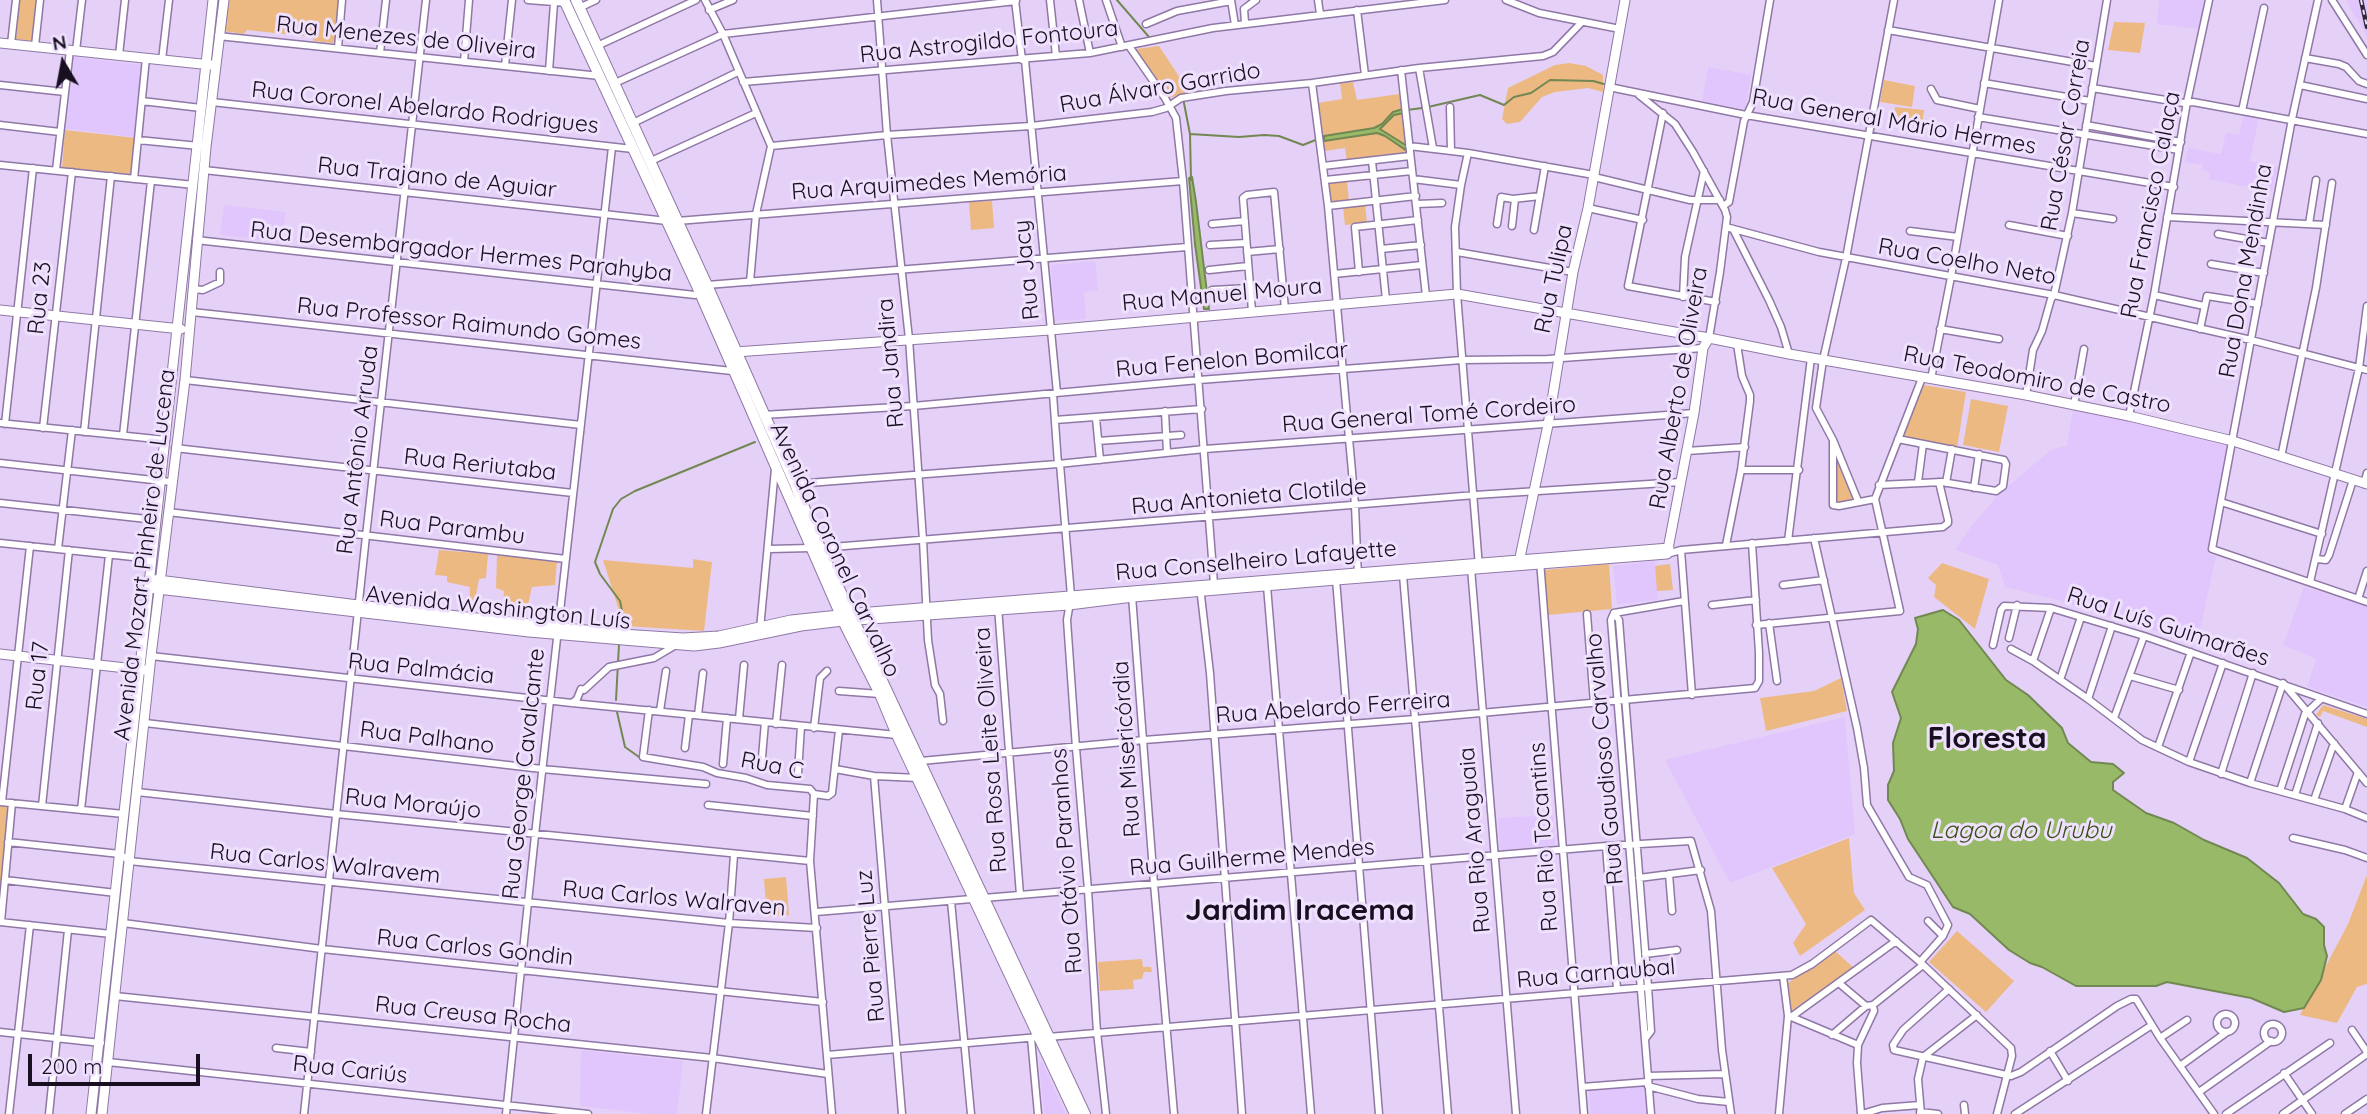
<!DOCTYPE html>
<html>
<head>
<meta charset="utf-8">
<style>
	body { margin:0 }
	#map { position:relative; width:2367px; height:1114px; overflow:hidden; background:#e5d1f8; font-family:Quicksand,sans-serif }
	canvas { display:block }
	.north { position:absolute; left:28px; top:28px; width:70px; height:70px; -webkit-text-stroke:5px #efe1fe; paint-order:stroke; rotate:350deg; font-size:19px; font-weight:700; line-height:28px; text-align:center; color:#180f20 }
	.north::after { content:''; display:block; margin:auto; width:24px; height:32px; background:#180f20; clip-path:polygon(50% 0,100% 100%,50% 72%,0 100%) }
	.scale { position:absolute; left:28px; top:1054px; width:172px; height:32px; box-sizing:border-box; border:4px solid #180f20; border-top:0; padding-left:9px; font-size:21px; line-height:24px; white-space:nowrap; color:#180f20; -webkit-text-stroke:5px #efe1fe; paint-order:stroke }
</style>
</head>
<body>
<div id="map">
<canvas width="2367" height="1114"></canvas>
<div class="north">N</div>
<div class="scale">200 m</div>
</div>
<script>
const g = document.querySelector('canvas').getContext('2d');
g.lineJoin = 'round';
function fillPath(path, color) { g.fillStyle = color; g.fill(path, 'evenodd'); }
const toPath = rows => new Path2D(rows.map(r => 'M' + r).join(''));
function strokePath(path, color, width, dash) { g.strokeStyle = color; g.lineWidth = width; g.lineCap = dash ? 'butt' : 'round'; g.setLineDash(dash || []); g.stroke(path); }
function label(font, color, halo, rows, align = 'center') {
  g.font = font + ' Quicksand,sans-serif'; g.lineWidth = 6; g.setLineDash([]); g.textBaseline = 'middle'; g.strokeStyle = halo; g.fillStyle = color; for (const [text, x, y, turn = 0] of rows) {
    g.save(); g.translate(x, y); g.rotate((+turn || 0) * Math.PI / 180); g.textAlign = isNaN(turn) ? turn : align; if (halo) g.strokeText(text, 0, 0); g.fillText(text, 0, 0); g.restore();
  }
}
fillPath(toPath([
	[2159,0,2204,0,2199,29,2157,24],
	[2347,0,2367,0,2367,36,2347,3],
	[74,57,143,65,135,137,66,129],
	[1708,67,1751,75,1745,109,1702,101],
	[2244,114,2259,117,2250,161,2278,167,2272,192,2209,179,2210,172,2202,170,2203,165,2185,162,2188,148,2221,154,2226,132,2239,135],
	[224,205,286,212,281,242,220,235],
	[1095,261,1098,290,1084,292,1086,319,1055,321,1051,265],
	[2073,410,2168,426,2228,441,2208,554,2216,556,2197,644,2058,600,2005,587,1998,565,1955,550,1970,528,1999,494,2052,449,2067,446],
	[1655,561,1658,600,1617,604,1613,566],
	[2304,587,2367,606,2367,707,2307,687,2316,659,2283,645],
	[1845,717,1855,834,1730,883,1665,760],
	[1553,815,1555,845,1500,850,1498,818],
	[581,1050,683,1061,677,1114,648,1114,580,1106],
	[1039,1062,1042,1062,1066,1114,1044,1114],
	[1645,1085,1648,1114,1591,1114,1589,1089]
]), '#e1c6fd');
fillPath(toPath([
	[20,0,37,0,32,41,16,39],
	[226,0,340,0,336,40,332,43,314,41,312,37,247,30,244,34,223,31],
	[2114,22,2145,23,2140,53,2108,50],
	[1159,46,1186,87,1185,94,1168,98,1136,52,1136,49],
	[1569,63,1586,66,1603,75,1603,92,1588,88,1555,92,1542,97,1520,122,1507,124,1502,119,1508,88,1555,65],
	[1884,80,1915,86,1912,107,1880,102],
	[1353,82,1357,100,1399,94,1408,156,1347,162,1345,148,1325,151,1318,103,1342,99,1340,83],
	[1895,107,1924,110,1922,125,1893,121],
	[65,130,136,138,131,176,62,168],
	[1347,181,1349,201,1331,202,1329,183],
	[992,201,994,228,971,230,969,202],
	[1365,205,1367,223,1345,225,1343,207],
	[1924,385,1966,392,1957,448,1902,438],
	[1971,399,2008,406,1999,452,1963,445],
	[1835,461,1837,461,1854,500,1836,504],
	[439,550,488,554,486,578,479,579,473,611,469,611,470,587,447,582,447,576,435,575],
	[497,555,557,561,555,585,532,587,525,618,503,615,504,591,496,588],
	[693,559,712,562,704,631,624,626,603,560,693,568],
	[1942,563,1989,579,1975,629,1934,597,1936,585,1928,578],
	[1609,564,1612,609,1548,615,1544,570],
	[1670,564,1673,590,1657,591,1655,566],
	[1841,678,1847,711,1766,731,1760,698,1814,691],
	[2323,705,2367,719,2367,727,2323,711,2320,717,2316,715],
	[0,805,8,806,0,899],
	[1849,838,1854,893,1865,910,1800,956,1793,943,1806,924,1772,868],
	[2367,875,2367,984,2357,987,2337,1023,2300,1015,2348,924],
	[786,877,789,915,767,917,764,879],
	[1957,931,2014,981,1986,1012,1929,962],
	[1834,950,1855,969,1791,1011,1788,983],
	[1142,959,1143,967,1151,967,1152,972,1144,972,1142,979,1133,980,1134,989,1100,991,1098,962]
]), '#ecb983');
const water = toPath([
	[1403,109,1404,113,1394,115,1380,129,1407,146,1407,151,1385,136,1377,133,1324,141,1324,136,1374,128,1382,124,1393,112,1403,109],
	[1192,177,1196,202,1209,309,1204,309,1195,244,1189,178,1192,177],
	[1943,610,1959,620,2006,680,2028,695,2062,728,2068,743,2091,762,2113,764,2124,773,2113,782,2113,790,2146,813,2174,823,2204,840,2247,858,2279,883,2303,914,2316,919,2324,927,2324,945,2327,956,2321,980,2304,1008,2284,1012,2251,998,2167,982,2156,986,2076,986,2042,967,2030,963,2009,950,1970,914,1953,907,1908,839,1900,819,1888,800,1888,785,1894,771,1893,743,1901,718,1892,692,1916,644,1918,629,1915,618,1943,610]
]);
fillPath(water, '#98ba68');
strokePath(water, '#728752', 2);
strokePath(toPath([
	[1117,0,1149,37],
	[1183,98,1190,134,1191,180],
	[1428,107,1480,95,1504,105,1514,97,1531,93,1550,80,1593,81,1604,84],
	[1407,110,1422,108],
	[1190,134,1239,137,1264,135,1279,136,1303,145,1318,139],
	[622,622,622,611,620,601,600,574,595,562,613,509,621,499,635,491,755,442],
	[616,700,619,644],
	[617,712,625,747,639,757]
]), '#728752', 2);
const street = toPath([
	[528,0,567,3],
	[705,0,723,34,771,146,756,214,750,282],
	[877,0,887,135,909,339,923,540,928,640,935,685,940,694,943,721],
	[1015,0,1022,60],
	[1050,0,1056,56],
	[1079,0,1090,53],
	[1106,0,1122,47],
	[1231,0,1235,25],
	[1318,0,1320,14],
	[1506,0,1539,13,1620,29],
	[2318,0,2292,119,2212,549,2367,602],
	[2332,0,2367,55],
	[579,8,596,0],
	[709,10,733,0],
	[1357,10,1365,75],
	[1245,23,1244,9,1256,0],
	[1146,24,1177,11,1231,1],
	[1888,30,2096,66],
	[218,36,600,76],
	[11,44,16,0],
	[35,46,40,0],
	[597,46,696,0],
	[1129,46,1165,98,1176,118,1183,181,1214,584],
	[338,48,342,0],
	[76,51,82,0],
	[380,53,386,0],
	[119,55,125,0],
	[2305,58,2339,64,2346,67,2359,81,2367,84],
	[162,60,169,0],
	[1025,60,1057,393],
	[464,62,469,0],
	[505,66,512,0],
	[1419,68,1433,148],
	[1401,70,1426,296],
	[549,71,554,3],
	[743,82,1090,53,1213,28,1445,0],
	[615,83,723,34,1016,1],
	[1312,83,1328,206,1355,505,1358,577],
	[1984,83,2090,101],
	[0,85,65,92],
	[2300,85,2367,99],
	[1609,87,1746,115,2174,187],
	[2092,88,2184,103,2193,102,2367,134],
	[1931,89,1937,100,1980,109],
	[1639,95,1675,124,1693,152,1725,210,1727,217,1720,272,1709,338],
	[142,101,201,108],
	[212,102,633,149],
	[1450,107,1451,151],
	[2242,111,2264,8],
	[1663,113,1628,286,1716,302],
	[1978,117,2179,150],
	[633,123,738,72],
	[0,125,60,132],
	[2086,125,2181,142],
	[138,140,199,146],
	[771,146,887,135,1031,126,1152,112,1166,108,1181,98,1226,91,1312,83,1419,68,1543,56,1553,52,1582,22],
	[1409,146,1468,153,1594,175],
	[1468,153,1461,185,1455,227,1457,294,1479,567],
	[651,161,756,113],
	[1372,161,1386,300],
	[0,165,194,185],
	[1323,166,1410,156],
	[56,170,70,50],
	[204,170,667,221],
	[1594,177,1690,200,1720,200],
	[134,179,146,58],
	[1413,179,1461,185],
	[1325,180,1412,171],
	[1417,204,1442,203],
	[1328,206,1416,196],
	[1723,206,1729,202,1744,121,1753,102,1770,0],
	[1588,208,1643,220],
	[2072,213,2113,219],
	[2167,217,2326,225],
	[677,221,1183,181],
	[1212,224,1245,221],
	[1497,224,1501,197,1513,199,1540,196],
	[2309,224,2316,180],
	[2009,225,2068,236],
	[1512,226,1515,199],
	[1726,227,1819,252,2054,295,2251,340,2367,370],
	[1733,229,1769,300,1781,327,1789,354],
	[1534,230,1545,166],
	[1910,231,1958,237],
	[2218,234,2269,243],
	[196,240,695,295,707,285,1187,247],
	[1210,245,1246,243],
	[1381,249,1421,245],
	[1247,252,1280,249],
	[1457,252,1573,272],
	[2211,264,2264,273],
	[1209,270,1248,266],
	[1359,272,1355,227,1418,220],
	[1334,274,1422,265],
	[193,289,203,290,220,282,220,272],
	[1212,290,1250,288],
	[2154,295,2204,306],
	[1683,297,1685,257,1704,171],
	[1252,311,1243,198,1247,195,1274,192,1285,309],
	[192,312,732,371,736,369],
	[1940,329,1999,339],
	[2200,329,2207,296,2258,304],
	[1931,379,1951,277,1999,0],
	[185,380,581,425],
	[1053,394,1058,464],
	[2026,395,2033,350,2042,331,2051,299,2054,295,2072,213,2107,0],
	[2074,405,2084,349],
	[1816,408,1823,360,1846,258,1894,0],
	[1816,408,1833,440,1858,501],
	[1165,411,1167,453],
	[763,415,913,406,1199,380,1462,360,1548,359,1703,348],
	[2129,416,2154,295,2187,102,2209,0],
	[1096,418,1100,460],
	[1055,420,1202,409],
	[0,423,166,440],
	[5,424,33,168],
	[43,428,72,172],
	[84,432,111,176],
	[123,435,151,181],
	[1833,440,1833,505,1839,506,1875,499],
	[1098,441,1181,435],
	[175,448,573,493],
	[1687,451,1745,447],
	[2281,457,2316,288,2332,183],
	[0,463,171,482],
	[1060,464,1071,596,1067,620,1076,748,1088,890,1097,1032,1106,1114],
	[1741,470,1799,470],
	[1918,482,1923,444],
	[1946,483,1952,449],
	[795,484,1058,464,1205,449,1694,413],
	[2364,484,2367,473],
	[1879,485,1942,482,1996,491,2003,486,2006,464,2004,460,1898,439],
	[1974,488,1979,454],
	[2221,502,2322,534],
	[0,503,156,520],
	[168,512,566,559],
	[1814,538,1857,728,1864,768,1867,805,1909,877,1927,885,1948,925,1943,936,1920,962],
	[1788,541,1811,358],
	[0,543,152,559],
	[1726,545,1741,470,1750,401,1750,395,1742,376,1737,344],
	[820,548,1475,495,1681,482],
	[58,549,72,430],
	[769,549,811,548],
	[1681,550,1692,695],
	[1667,554,1681,550,1943,527,1948,523,1948,520,1939,482],
	[2317,559,2326,560,2329,555,2353,480],
	[1540,561,1584,1114],
	[1471,568,1516,1114],
	[1403,575,1448,1114],
	[1336,579,1379,1114],
	[2310,582,2359,368,2367,306],
	[1783,585,1824,580],
	[1267,586,1311,1114],
	[1200,587,1210,673,1242,1114],
	[1132,596,1154,884,1174,1114],
	[2358,599,2367,571],
	[1712,605,1756,600],
	[998,607,1020,895],
	[1614,613,1611,620,1651,1114],
	[1614,613,1619,620,1648,987,1651,1031,1645,1039],
	[1614,613,1684,601],
	[1587,614,1594,703],
	[1769,623,1777,681],
	[1756,625,1900,611,1875,499,1922,378],
	[760,629,775,469],
	[2009,638,2017,605],
	[1993,645,2001,610,2004,606,2051,608,2144,636,2367,714],
	[2011,649,2033,661,2088,699,2142,740,2189,762,2250,783,2345,809,2367,818],
	[151,656,572,703,897,735],
	[2033,661,2051,608],
	[2130,676,2179,690],
	[2060,680,2081,617],
	[839,691,880,694],
	[2088,699,2112,626],
	[572,703,577,699,581,689,584,690,609,667,654,658,676,645],
	[649,710,643,757,703,767,717,773,746,778,767,785,810,789,814,794,828,796,832,793,839,730],
	[660,711,666,671],
	[698,715,703,673],
	[2114,718,2144,636],
	[739,719,744,665],
	[145,723,542,769,706,784],
	[776,724,782,665],
	[814,728,820,678,827,671],
	[2158,747,2191,652],
	[685,748,689,715],
	[921,761,1144,740,1415,719,1755,688,1759,681,1759,653,1752,543],
	[2189,762,2223,663],
	[723,764,727,718],
	[761,769,765,722],
	[835,769,874,776,918,778],
	[798,773,801,726],
	[2221,774,2253,673],
	[874,776,902,1114],
	[2250,783,2283,683,2367,783],
	[2280,791,2305,714,2321,699],
	[137,792,336,814,810,861],
	[814,794,810,861,832,1114],
	[2295,795,2318,723],
	[2314,800,2334,743],
	[0,802,124,814],
	[2,802,30,546],
	[708,805,813,816],
	[42,806,69,550],
	[2345,809,2358,772],
	[81,810,109,555],
	[2293,838,2345,850,2367,858],
	[8,842,120,854,129,861,729,923,817,928],
	[1606,846,1617,989],
	[1669,874,1672,911],
	[1639,878,1701,870],
	[5,880,116,893],
	[951,901,971,1114],
	[816,912,1606,846,1691,841,1711,911,1722,1050,1731,1114],
	[1928,921,1943,936],
	[0,922,111,934],
	[1,922,12,803],
	[123,923,322,949,823,1002],
	[1645,954,1677,950],
	[1840,984,1866,1006],
	[1949,989,1903,1030,1893,1045,1894,1050,2011,1076,2021,1072,2117,1006,2131,999,2136,999,2160,1038,2214,1114],
	[115,996,712,1058,828,1074],
	'2217 1023a9 9 0 1 1 18 0a9 9 0 1 1-18 0Z',
	[1789,1016,1858,1045],
	[1791,1017,1896,941],
	'2264 1033a9 9 0 1 1 18 0a9 9 0 1 1-18 0Z',
	[2352,1030,2367,1052],
	[0,1032,101,1043],
	[1832,1035,1866,1006,1873,1005,1923,965],
	[1048,1037,1792,975,1812,964,1871,920,1920,962,2011,1048,2012,1056,1997,1114],
	[1031,1038,1038,1114],
	[2160,1038,2187,1020],
	[276,1048,311,1052],
	[2050,1051,2068,1081],
	[827,1055,1039,1037],
	[108,1062,588,1114],
	[2180,1066,2227,1032],
	[2284,1073,2312,1114],
	[1648,1076,1725,1074],
	[1648,1086,1698,1099,1729,1102],
	[1582,1087,1647,1082],
	[2199,1092,2271,1041],
	[1964,1105,1965,1114],
	[1920,1112,1938,1114],
	[9,1114,30,925],
	[49,1114,68,930],
	[304,1114,366,536,426,0],
	[506,1114,535,835,612,147],
	[706,1114,729,923,734,855],
	[1779,1114,1788,1016,1783,976],
	[1861,1114,1857,1063,1858,1045,1874,1011,1873,1005],
	[1862,1114,1882,1108,1920,1105],
	[1921,1114,1918,1079,1923,1057,1977,1015],
	[2015,1114,2152,1025],
	[2226,1114,2330,1043],
	[2283,1114,2367,1054],
	[2345,1114,2367,1099]
]);
const secondary = toPath([
	[0,43,211,65],
	[0,310,181,329],
	[735,352,1050,330,1457,294,1709,338,1789,354,2026,395,2129,416,2233,441,2367,484],
	[1519,562,1548,425,1573,272,1588,208,1625,0],
	[150,579,358,605,622,634,683,638,719,636,791,620,858,613,1669,548],
	[149,588,529,632,694,646,719,643,801,626,843,621,1069,605,1133,597,1336,580,1667,554,1694,413,1703,348,1709,338],
	[0,654,144,670],
	[91,1114,213,0],
	[102,1114,151,656,185,380,206,147,224,0]
]);
const primary = toPath([
	[564,0,697,286,846,627,880,694,897,735,1075,1114],
	[576,0,707,285,795,484,820,548,1085,1114]
]);
strokePath(street, '#8f78a5', 9);
strokePath(secondary, '#8f78a5', 11);
strokePath(primary, '#8f78a5', 12);
strokePath(street, '#fff', 6);
strokePath(secondary, '#fff', 9);
strokePath(primary, '#fff', 10);
const rail = toPath([
	[2361,0,2367,27]
]);
strokePath(rail, '#31273b', 4.5);
strokePath(rail, '#efe1fe', 2, [5]);
label('23px', '#180f20', '#efe1fe', [
	["Rua Menezes de Oliveira",406,38,6],
	["Rua Astrogildo Fontoura",989,42,-6],
	["Rua Álvaro Garrido",1160,88,-10],
	["Rua Coronel Abelardo Rodrigues",425,108,6],
	["Rua General Mário Hermes",1894,122,10],
	["Rua César Correia",2066,135,-80],
	["Rua Trajano de Aguiar",437,178,6],
	["Rua Arquimedes Memória",929,183,-4],
	["Rua Francisco Calaça",2151,205,-79],
	["Rua Desembargador Hermes Parahyba",461,252,6],
	["Rua Coelho Neto",1967,262,10],
	["Rua Jacy",1027,270,-96],
	["Rua Dona Mendinha",2246,271,-80],
	["Rua Tulipa",1554,279,-78],
	["Rua Manuel Moura",1222,295,-5],
	["Rua 23",40,298,-84],
	["Rua Professor Raimundo Gomes",469,324,6],
	["Rua Fenelon Bomilcar",1232,360,-5],
	["Rua Jandira",891,363,-95],
	["Rua Teodomiro de Castro",2037,380,11],
	["Rua Alberto de Oliveira",1679,388,-80],
	["Rua General Tomé Cordeiro",1429,415,-4],
	["Rua Antônio Arruda",358,450,-83],
	["Rua Reriutaba",480,465,6],
	["Rua Antonieta Clotilde",1249,497,-5],
	["Rua Parambu",452,528,7],
	["Avenida Coronel Carvalho",835,550,65],
	["Avenida Mozart Pinheiro de Lucena",145,555,-83],
	["Rua Conselheiro Lafayette",1256,561,-5],
	["Avenida Washington Luís",498,608,6],
	["Rua Luís Guimarães",2168,627,18],
	["Rua Palmácia",421,669,6],
	["Rua 17",38,676,-84],
	["Rua Abelardo Ferreira",1333,708,-4],
	["Rua Palhano",427,738,7],
	["Rua Misericórdia",1127,749,-94],
	["Rua Rosa Leite Oliveira",991,750,-94],
	["Rua Gaudioso Carvalho",1605,759,-95],
	["Rua C",772,766,11],
	["Rua George Cavalcante",524,774,-84],
	["Rua Moraújo",413,804,6],
	["Rua Rio Tocantins",1544,837,-94],
	["Rua Rio Araguaia",1475,840,-95],
	["Rua Guilherme Mendes",1252,858,-5],
	["Rua Otávio Paranhos",1067,861,-94],
	["Rua Carlos Walravem",325,864,6],
	["Rua Carlos Walraven",674,899,5],
	["Rua Pierre Luz",871,946,-95],
	["Rua Carlos Gondin",475,948,6],
	["Rua Carnaubal",1596,974,-5],
	["Rua Creusa Rocha",473,1015,6],
	["Rua Cariús",350,1070,6]
]);
label('italic 24px', '#3b5117', '#efe1fe', [
	["Lagoa do Urubu",2021,831]
]);
label('bold 30px', '#180f20', '#efe1fe', [
	["Floresta",1987,739],
	["Jardim Iracema",1300,911]
]);
</script>
</body>
</html>
